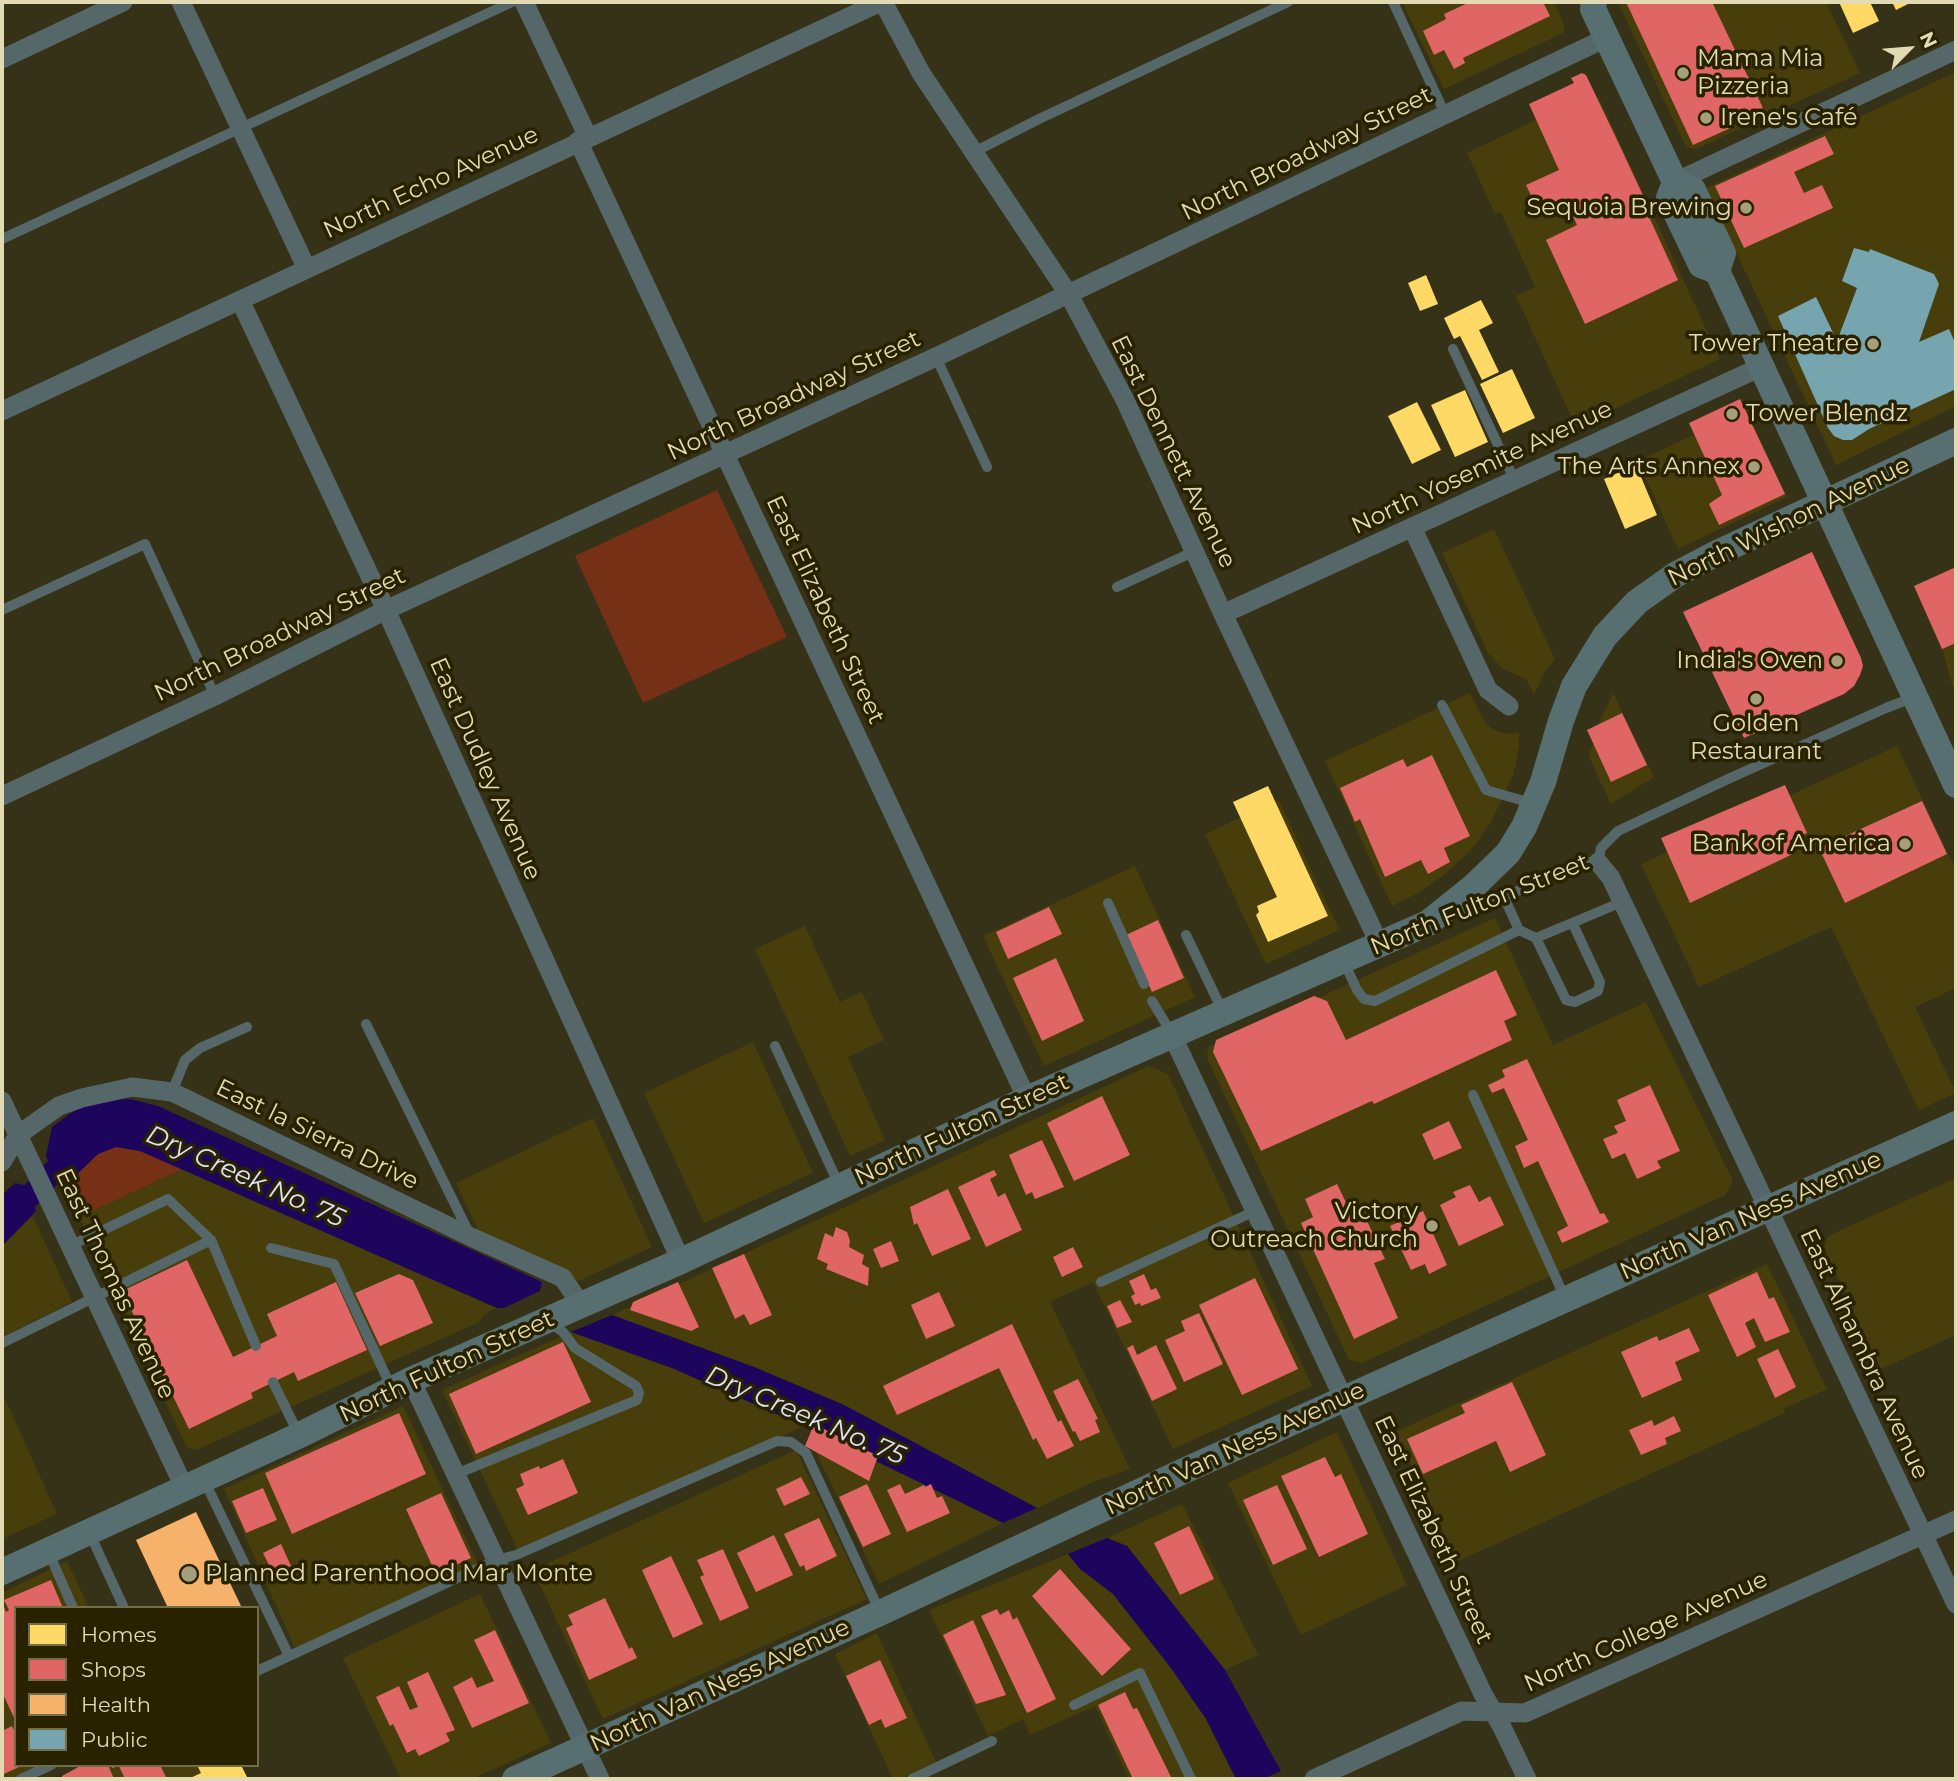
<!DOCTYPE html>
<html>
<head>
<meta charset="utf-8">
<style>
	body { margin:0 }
	#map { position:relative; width:1958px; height:1781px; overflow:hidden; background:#363218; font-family:Montserrat,sans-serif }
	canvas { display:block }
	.frame { position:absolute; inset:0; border:4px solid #e2dab2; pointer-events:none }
	.legend { position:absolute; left:14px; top:1606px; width:245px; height:161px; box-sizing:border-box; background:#282200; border:2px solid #726c47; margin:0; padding:9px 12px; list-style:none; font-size:21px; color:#e2dab2 }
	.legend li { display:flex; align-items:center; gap:14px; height:35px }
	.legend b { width:35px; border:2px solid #726c47 }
	.north { position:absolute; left:1874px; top:14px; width:70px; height:70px; -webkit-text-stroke:5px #282200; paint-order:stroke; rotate:65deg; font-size:19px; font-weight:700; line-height:28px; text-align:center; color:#e2dab2 }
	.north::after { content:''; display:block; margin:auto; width:24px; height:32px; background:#e2dab2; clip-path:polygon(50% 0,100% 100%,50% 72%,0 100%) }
</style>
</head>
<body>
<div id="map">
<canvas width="1958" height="1781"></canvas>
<div class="frame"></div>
<ul class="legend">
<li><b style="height:19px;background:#ffd966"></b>Homes</li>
<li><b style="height:19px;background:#e06666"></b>Shops</li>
<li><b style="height:19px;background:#f6b26b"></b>Health</li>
<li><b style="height:19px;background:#76a5af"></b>Public</li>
</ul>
<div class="north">N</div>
</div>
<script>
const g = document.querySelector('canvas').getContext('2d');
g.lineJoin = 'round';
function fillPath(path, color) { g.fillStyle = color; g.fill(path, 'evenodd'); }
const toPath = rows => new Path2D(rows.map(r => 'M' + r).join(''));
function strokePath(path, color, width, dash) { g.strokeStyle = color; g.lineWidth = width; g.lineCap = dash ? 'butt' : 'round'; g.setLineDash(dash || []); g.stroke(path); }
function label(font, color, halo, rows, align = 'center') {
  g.font = font + ' Montserrat,sans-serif'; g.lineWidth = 7; g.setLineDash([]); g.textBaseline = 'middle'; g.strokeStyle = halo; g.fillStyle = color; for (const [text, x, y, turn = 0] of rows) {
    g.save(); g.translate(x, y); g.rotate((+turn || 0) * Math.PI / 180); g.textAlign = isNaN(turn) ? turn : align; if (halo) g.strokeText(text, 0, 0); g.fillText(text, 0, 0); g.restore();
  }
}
fillPath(toPath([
	[1402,2,1554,2,1565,27,1563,33,1444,89],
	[1618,2,1826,2,1860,73,1696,149,1686,147],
	[1956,72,1956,406,1836,465,1706,188],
	[1590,94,1599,98,1720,359,1576,427,1516,296,1535,287,1501,212,1495,214,1467,153],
	[1746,410,1787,497,1678,549,1638,461],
	[1494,529,1555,659,1545,672,1534,695,1526,679,1503,669,1488,653,1442,553],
	[1956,588,1956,698,1940,642,1922,604],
	[1470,693,1485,722,1494,730,1507,734,1519,732,1519,748,1513,776,1490,824,1470,851,1444,875,1418,893,1392,906,1325,761],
	[1613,693,1654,777,1611,804,1589,757,1598,725],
	[1897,746,1956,870,1956,988,1915,1007,1956,1093,1919,1110,1831,927,1699,987,1641,864],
	[1279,800,1339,930,1266,964,1205,834],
	[1135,866,1195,997,1044,1066,983,936],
	[1495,918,1553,1045,1646,1002,1733,1181,1725,1195,1362,1363,1349,1360,1207,1058,1208,1047],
	[805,926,840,1002,862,992,884,1040,848,1057,885,1140,850,1156,755,949],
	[753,1042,813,1173,704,1223,644,1093],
	[1149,1066,1168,1074,1312,1386,1173,1449,1093,1282,1050,1302,1130,1469,1093,1482,1037,1508,844,1405,754,1367,612,1315],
	[593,1118,652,1247,579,1281,481,1236,456,1183],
	[183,1169,497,1308,484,1314,479,1322,196,1450,187,1448,79,1217],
	[1956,1178,1956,1335,1881,1369,1824,1248,1828,1236],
	[33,1216,72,1302,2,1337,2,1246],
	[1767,1264,1827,1389,1783,1409,1785,1413,1456,1562,1395,1432],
	[571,1332,672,1368,804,1426,520,1555,442,1390],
	[2,1392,57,1514,2,1539],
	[403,1406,478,1564,295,1648,224,1489],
	[1337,1432,1407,1585,1301,1635,1228,1483],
	[828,1436,1003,1523,879,1584,812,1444],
	[796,1450,867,1599,603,1719,533,1570],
	[1182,1504,1258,1655,1225,1670,1127,1546,1107,1538],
	[1068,1554,1080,1569,1113,1594,1171,1668,1206,1719,1236,1779,1129,1779,1095,1706,1030,1735,1023,1719,988,1736,929,1610],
	[67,1561,89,1608,16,1608,16,1765,64,1765,33,1779,2,1779,2,1593],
	[480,1594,551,1743,472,1779,401,1779,343,1658],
	[877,1633,936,1762,901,1779,893,1779,835,1654],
	[110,1765,234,1765,241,1779,79,1779]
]), '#473e0c');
fillPath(toPath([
	[717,490,787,637,643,703,575,556],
	[116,1147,140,1151,183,1169,79,1217,71,1200,59,1186,72,1179,98,1154]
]), '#763015');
fillPath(toPath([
	[130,1099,158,1106,542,1282,540,1291,504,1308,497,1308,140,1151,116,1147,98,1154,72,1179,59,1186,46,1156,52,1127,68,1115,87,1104,105,1100],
	[15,1183,24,1185,36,1211,2,1246,2,1195],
	[612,1315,754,1367,844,1405,1037,1508,1003,1523,804,1426,672,1368,571,1332],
	[1107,1538,1127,1546,1225,1670,1281,1771,1263,1779,1236,1779,1206,1719,1171,1668,1113,1594,1080,1569,1068,1554]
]), '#1d045d');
fillPath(toPath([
	[1839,2,1870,2,1879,21,1853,33],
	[1892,2,1912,2,1896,10],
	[1426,275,1438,304,1420,311,1408,283],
	[1481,300,1493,323,1479,330,1499,372,1482,380,1460,336,1454,339,1444,318],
	[1512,369,1535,418,1503,433,1480,384],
	[1465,390,1488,442,1455,457,1431,405],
	[1417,402,1441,450,1412,464,1388,416],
	[1636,465,1657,515,1625,529,1604,479],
	[1268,786,1328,916,1268,942,1256,915,1259,912,1257,906,1277,897,1233,802],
	[197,1765,241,1765,248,1779,188,1779,201,1773]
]), '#ffd966');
fillPath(toPath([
	[1470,2,1543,2,1550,16,1463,58,1465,63,1454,69,1444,50,1434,55,1423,31,1446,19,1444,14],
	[1626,2,1712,2,1763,108,1733,122,1735,126,1693,145],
	[1582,73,1586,75,1619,144,1653,217,1650,219,1678,280,1585,324,1546,240,1577,225,1567,204,1541,216,1526,185,1559,170,1529,104,1574,83,1571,78],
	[1825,136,1834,154,1794,172,1804,193,1822,185,1833,208,1744,248,1715,186],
	[1740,399,1785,494,1719,525,1709,504,1722,495,1689,423],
	[1812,552,1861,658,1863,666,1860,675,1854,686,1844,694,1744,738,1683,612],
	[1956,567,1956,643,1942,649,1914,586],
	[1622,713,1647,765,1611,782,1587,730],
	[1432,755,1470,836,1444,848,1450,862,1428,874,1421,860,1385,877,1360,819,1355,822,1340,788,1403,759,1407,767],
	[1785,785,1807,833,1789,841,1795,853,1690,903,1661,838],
	[1922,801,1947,854,1845,903,1819,848],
	[1049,907,1062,934,1008,959,996,932],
	[1158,920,1184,978,1152,992,1126,935],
	[1056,958,1084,1021,1042,1041,1013,978],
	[1496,970,1517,1015,1504,1021,1512,1040,1374,1104,1372,1101,1261,1151,1213,1052,1216,1040,1314,996,1327,1001,1346,1040],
	[1527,1059,1600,1214,1604,1213,1609,1222,1562,1243,1557,1232,1568,1226,1538,1161,1524,1168,1515,1146,1528,1140,1504,1088,1492,1093,1488,1085,1505,1077,1502,1070],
	[1650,1085,1680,1151,1657,1161,1661,1168,1637,1179,1625,1153,1612,1159,1603,1139,1618,1133,1614,1126,1626,1121,1617,1100],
	[1102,1096,1130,1155,1074,1181,1047,1123],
	[1449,1121,1462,1148,1434,1160,1422,1134],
	[1042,1140,1064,1187,1035,1199,1032,1192,1026,1195,1009,1155],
	[994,1170,997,1175,990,1179,998,1197,1005,1193,1022,1230,986,1247,958,1187],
	[1337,1184,1356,1223,1366,1219,1385,1259,1374,1263,1398,1318,1354,1339,1301,1223,1313,1217,1305,1199],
	[1470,1185,1479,1202,1490,1196,1504,1225,1459,1246,1440,1205,1456,1197,1453,1192],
	[948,1189,971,1239,932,1256,917,1223,914,1225,910,1207],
	[1423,1211,1447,1265,1429,1274,1425,1264,1411,1270,1390,1226],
	[836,1227,847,1232,850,1241,849,1247,864,1255,862,1264,869,1268,868,1286,826,1269,828,1264,817,1259,825,1233,833,1237],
	[891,1241,899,1261,881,1268,873,1249],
	[1073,1247,1083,1267,1062,1277,1053,1257],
	[744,1254,772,1315,750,1325,744,1314,735,1319,712,1268],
	[187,1260,233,1357,277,1336,267,1314,336,1282,367,1350,298,1381,294,1372,251,1393,253,1398,189,1429,122,1291],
	[1757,1272,1769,1299,1774,1297,1790,1332,1765,1342,1754,1318,1745,1323,1756,1347,1737,1357,1708,1295],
	[399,1274,413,1280,433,1323,380,1346,355,1293],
	[1144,1274,1151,1290,1156,1288,1161,1298,1141,1306,1140,1303,1135,1305,1131,1296,1135,1294,1129,1281],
	[1255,1278,1298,1369,1242,1395,1199,1305],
	[678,1282,699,1327,691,1331,630,1310,633,1302],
	[939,1292,955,1326,926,1339,911,1305],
	[1120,1300,1132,1322,1117,1328,1107,1306],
	[1199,1313,1223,1364,1184,1382,1165,1340,1185,1331,1181,1321],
	[1012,1324,1058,1422,1061,1420,1074,1446,1047,1459,1036,1438,1033,1440,999,1368,897,1415,883,1386],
	[1689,1328,1700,1351,1675,1362,1682,1380,1642,1398,1621,1352,1657,1336,1659,1341],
	[563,1342,591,1402,476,1454,449,1394],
	[1133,1345,1137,1355,1156,1345,1177,1389,1152,1401,1127,1348],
	[1778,1349,1796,1387,1775,1398,1757,1359],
	[1078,1379,1098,1419,1095,1420,1100,1432,1080,1441,1075,1431,1073,1432,1053,1391],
	[1512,1382,1546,1455,1510,1472,1496,1441,1423,1474,1407,1439,1465,1413,1461,1405],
	[399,1413,426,1474,292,1534,265,1473],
	[1674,1416,1681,1431,1665,1438,1667,1444,1641,1455,1629,1430,1652,1420,1654,1426],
	[814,1424,878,1456,869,1481,805,1446],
	[1325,1457,1335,1477,1341,1474,1368,1534,1319,1557,1281,1476],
	[563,1459,578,1493,528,1515,516,1489,524,1485,520,1474,539,1466,540,1469],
	[801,1477,810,1494,784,1506,776,1489],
	[867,1484,891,1534,863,1547,839,1497],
	[900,1484,905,1494,924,1485,925,1487,931,1484,937,1498,942,1496,950,1513,907,1532,887,1490],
	[1277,1485,1307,1549,1273,1565,1243,1500],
	[263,1488,277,1520,246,1533,232,1501],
	[441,1493,471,1558,436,1574,406,1509],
	[819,1518,837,1556,806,1571,804,1565,800,1567,784,1534],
	[1189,1526,1214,1579,1180,1595,1154,1543],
	[774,1535,793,1575,756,1592,737,1553],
	[281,1544,291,1566,274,1575,263,1553],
	[723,1549,749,1608,720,1621,700,1577,704,1575,697,1560],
	[671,1556,703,1624,673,1638,642,1570],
	[1060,1569,1131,1649,1102,1676,1032,1596],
	[51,1580,63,1608,16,1608,16,1722,2,1692,2,1608,4,1607,6,1612,9,1610,4,1600],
	[605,1598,629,1649,632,1647,637,1658,589,1680,566,1628,573,1625,568,1615],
	[997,1609,1000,1615,1009,1610,1013,1620,1017,1617,1056,1699,1027,1713,981,1616],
	[973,1620,1006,1695,976,1704,943,1635],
	[495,1630,529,1703,472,1728,453,1687,472,1677,477,1688,494,1681,474,1640],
	[880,1660,907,1718,885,1728,881,1719,869,1725,846,1676],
	[428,1672,455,1730,446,1733,450,1741,419,1756,415,1749,407,1753,393,1724,390,1726,376,1697,399,1686,410,1710,418,1707,407,1682],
	[1125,1692,1133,1709,1137,1708,1172,1779,1133,1779,1098,1705],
	[12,1726,16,1734,16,1765,23,1765,2,1775,2,1731],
	[82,1765,108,1765,114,1779,63,1779,62,1776],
	[111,1765,160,1765,167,1779,125,1779,119,1766,112,1768]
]), '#e06666');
fillPath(toPath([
	[196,1512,242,1608,168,1608,136,1540]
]), '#f6b26b');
fillPath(toPath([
	[1854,248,1869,252,1870,249,1934,274,1939,284,1919,342,1949,329,1956,345,1956,389,1869,429,1852,440,1843,440,1834,436,1828,428,1778,316,1816,297,1837,341,1857,288,1842,281]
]), '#76a5af');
strokePath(toPath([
	[2,1224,75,1150]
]), '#1d045d', 23);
strokePath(toPath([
	[1393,2,1445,114],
	[974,152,1039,119,1288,2],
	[2,239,512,2],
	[1453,349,1514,479],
	[936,357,987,467],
	[1117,587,1195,551],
	[2,610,145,544,215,696],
	[1442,705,1486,790,1531,803],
	[1504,897,1519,930,1536,938,1622,902],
	[1108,903,1144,984],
	[1455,913,1504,897,1583,862,1598,862,1601,848,1618,831,1728,779,1886,708,1915,697],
	[1186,935,1222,1010],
	[1536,938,1566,1000,1575,1002,1598,991,1600,982,1573,924],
	[1344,962,1357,990,1364,999,1375,1001,1519,930],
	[1152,1001,1172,1034],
	[366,1024,469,1233],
	[775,1046,839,1185],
	[172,1092,185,1060,200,1048,247,1027],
	[1473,1095,1565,1298],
	[70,1246,168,1199,211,1240,256,1346],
	[271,1248,334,1264,392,1389],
	[1101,1282,1255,1211],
	[2,1343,211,1240],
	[273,1382,299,1435],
	[456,1474,637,1400,639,1393,636,1386,575,1348,563,1332,550,1323],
	[204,1480,289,1656],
	[89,1532,124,1608],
	[48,1551,73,1608],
	[257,1671,496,1560,516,1555,777,1441,791,1442,806,1453,880,1612],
	[1074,1705,1140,1673,1191,1779],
	[21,1779,51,1765],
	[912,1779,992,1741]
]), '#556768', 10);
strokePath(toPath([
	[181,2,307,269],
	[524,2,588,137],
	[883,2,921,73,1069,295,1125,400,1223,614,1380,945],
	[2,59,123,2],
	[578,141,1027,1099],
	[1675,182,1956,50],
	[240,300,386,610,681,1261],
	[2,411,881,2],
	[1412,527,1488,690,1509,706],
	[1223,614,1761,367],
	[2,796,215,696,386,610,936,357,1606,38],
	[1598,862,1611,878,1956,1604],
	[1172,1035,1483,1694,1502,1727,1527,1779],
	[2,1101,185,1489],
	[2,1162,18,1135,59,1106,82,1098,132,1087,172,1092,471,1237,563,1278,581,1305],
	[411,1380,600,1779],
	[1314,1779,1462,1711,1525,1713,1956,1520]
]), '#556768', 19);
strokePath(toPath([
	[1594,2,1593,9,1675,182,1693,190,1723,253,1717,271,1956,785],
	[1675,182,1669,198,1701,265,1717,271],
	[2,1572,300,1435,411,1380,681,1261,1027,1099,1428,923,1473,887,1508,853,1524,827,1543,782,1561,721,1574,686,1605,636,1637,602,1675,575,1715,554,1956,441],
	[515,1779,880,1613,1188,1469,1956,1124]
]), '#586f72', 26);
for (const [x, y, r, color] of [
	[1683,73,7,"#a69f7c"],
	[1706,118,7,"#a69f7c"],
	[1746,208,7,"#a69f7c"],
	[1873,344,7,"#a69f7c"],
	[1732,414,7,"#a69f7c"],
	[1754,467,7,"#a69f7c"],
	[1837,661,7,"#a69f7c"],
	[1756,699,7,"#a69f7c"],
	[1905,844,7,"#a69f7c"],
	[1432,1226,7,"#a69f7c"],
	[189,1574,9,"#a69f7c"]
]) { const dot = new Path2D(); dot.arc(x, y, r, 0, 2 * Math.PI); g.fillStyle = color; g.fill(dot); strokePath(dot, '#282200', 2.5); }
label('24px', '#e2dab2', '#282200', [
	["Mama Mia",1697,59,"left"],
	["Pizzeria",1697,87,"left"],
	["Irene's Café",1720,118,"left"],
	["Sequoia Brewing",1732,208],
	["Tower Theatre",1859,344],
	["Tower Blendz",1746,414,"left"],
	["The Arts Annex",1740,467],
	["India's Oven",1823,661],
	["Golden",1756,724,"center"],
	["Restaurant",1756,752,"center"],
	["Bank of America",1891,844],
	["Victory",1418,1212],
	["Outreach Church",1418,1240],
	["Planned Parenthood Mar Monte",205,1574,"left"]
], 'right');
label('24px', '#e2dab2', '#282200', [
	["North Broadway Street",1307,154,-26],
	["North Echo Avenue",431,183,-25],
	["North Broadway Street",794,396,-25],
	["East Dennett Avenue",1173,452,64],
	["North Yosemite Avenue",1482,468,-25],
	["North Wishon Avenue",1789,522,-26],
	["East Elizabeth Street",825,610,65],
	["North Broadway Street",280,635,-26],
	["East Dudley Avenue",485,769,66],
	["North Fulton Street",1480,905,-22],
	["North Fulton Street",962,1130,-25],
	["East la Sierra Drive",317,1135,26],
	["North Van Ness Avenue",1751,1216,-24],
	["East Thomas Avenue",115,1284,65],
	["East Alhambra Avenue",1864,1354,65],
	["North Fulton Street",447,1367,-25],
	["North Van Ness Avenue",1235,1449,-25],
	["East Elizabeth Street",1433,1530,65],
	["North College Avenue",1646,1632,-24],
	["North Van Ness Avenue",720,1686,-25]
]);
label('italic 26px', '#dde1fb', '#282200', [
	["Dry Creek No. 75",245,1177,24],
	["Dry Creek No. 75",805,1416,23]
]);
</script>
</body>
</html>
